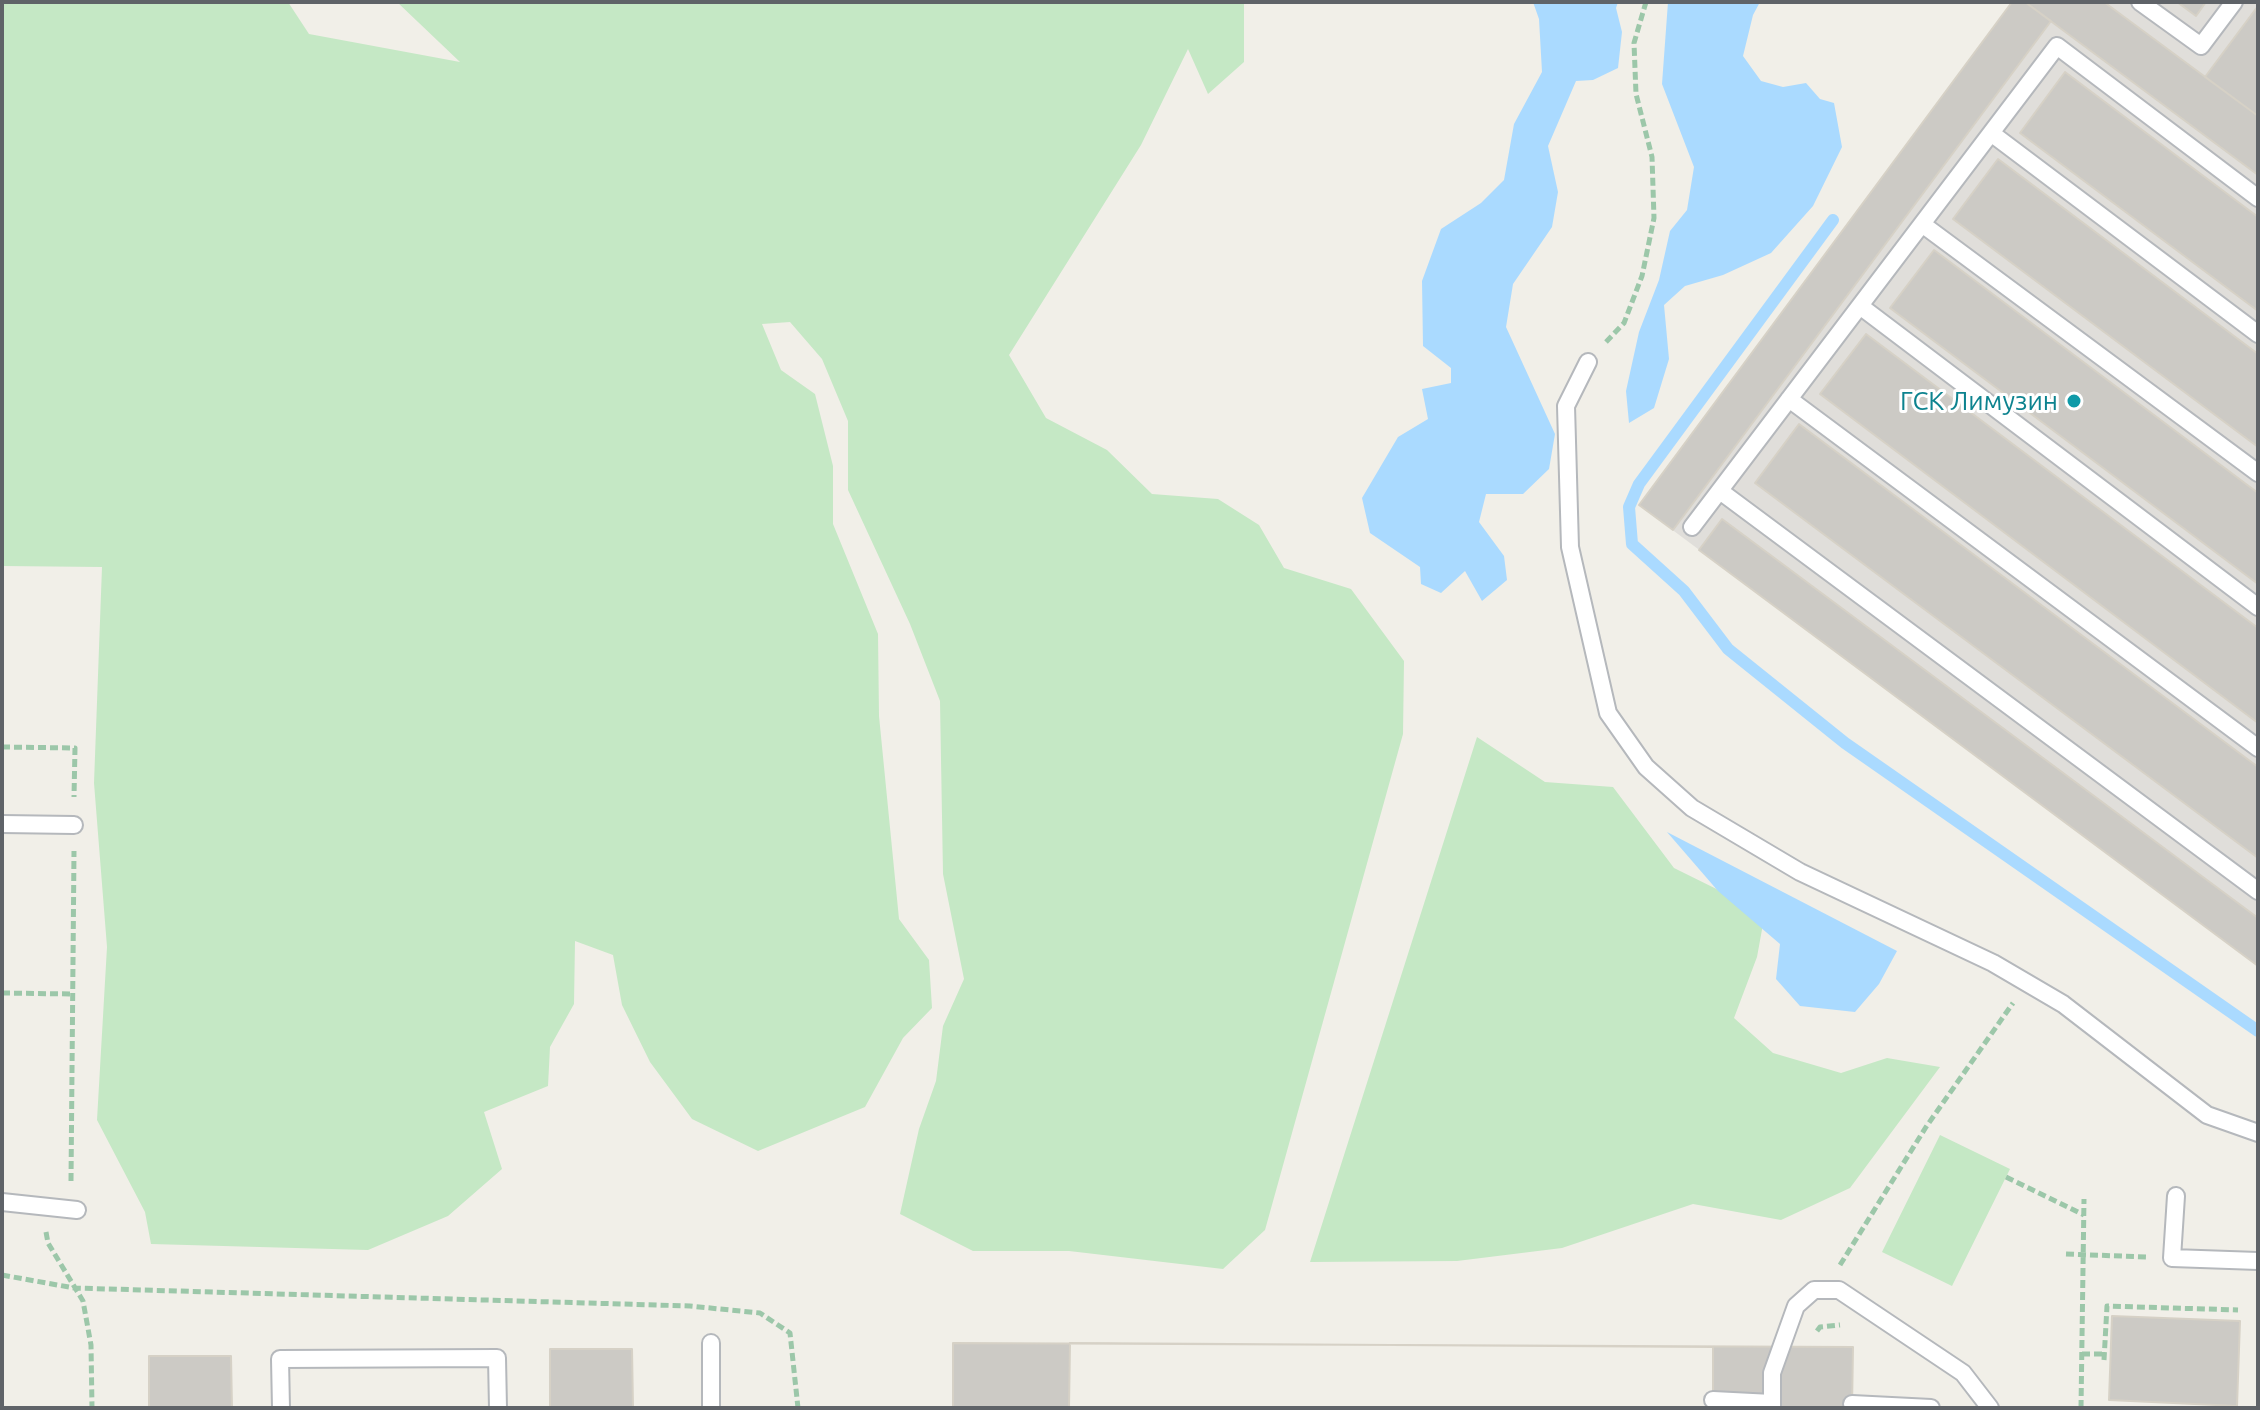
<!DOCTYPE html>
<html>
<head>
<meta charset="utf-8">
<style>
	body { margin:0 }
	#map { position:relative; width:2260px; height:1410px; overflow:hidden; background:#f1efe8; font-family:Ubuntu,sans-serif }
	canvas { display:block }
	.frame { position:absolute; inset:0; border:4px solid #5f6368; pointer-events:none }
</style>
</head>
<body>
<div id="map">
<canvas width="2260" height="1410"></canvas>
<div class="frame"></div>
</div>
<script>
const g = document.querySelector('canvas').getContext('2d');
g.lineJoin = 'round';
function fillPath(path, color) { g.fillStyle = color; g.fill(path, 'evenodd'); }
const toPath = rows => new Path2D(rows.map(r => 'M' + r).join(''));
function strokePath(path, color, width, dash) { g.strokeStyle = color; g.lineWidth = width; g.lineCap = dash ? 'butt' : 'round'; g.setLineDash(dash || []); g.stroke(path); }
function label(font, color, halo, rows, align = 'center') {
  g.font = font + ' Ubuntu,sans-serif'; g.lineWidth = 6; g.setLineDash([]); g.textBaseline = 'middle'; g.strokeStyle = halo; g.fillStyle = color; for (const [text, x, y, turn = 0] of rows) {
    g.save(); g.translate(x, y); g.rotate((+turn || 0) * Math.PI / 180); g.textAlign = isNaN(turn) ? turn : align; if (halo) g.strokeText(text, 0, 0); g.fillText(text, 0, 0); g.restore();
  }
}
fillPath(toPath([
	[2012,2,2258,2,2258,966,1639,505]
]), '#e0deda');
fillPath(toPath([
	[2,2,288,2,309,34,460,62,397,2,1244,2,1244,62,1208,94,1188,49,1141,145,1009,355,1046,418,1107,450,1152,494,1218,499,1259,525,1284,568,1351,589,1404,661,1403,734,1265,1230,1223,1269,1069,1251,973,1251,900,1214,919,1129,936,1081,943,1026,964,979,943,874,940,701,910,624,848,490,848,421,822,359,790,322,762,324,781,370,815,394,833,466,833,524,878,634,879,716,899,919,929,960,932,1008,903,1038,865,1107,758,1151,692,1119,650,1062,622,1005,613,955,575,941,574,1004,550,1047,548,1086,484,1112,502,1169,448,1216,368,1250,151,1244,145,1212,97,1120,107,947,94,783,102,567,2,566],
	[1477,737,1545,782,1613,787,1674,868,1765,913,1757,957,1734,1018,1773,1053,1841,1073,1887,1058,1940,1067,1850,1188,1781,1220,1693,1204,1562,1248,1457,1261,1310,1262],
	[1940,1135,2010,1169,1952,1286,1882,1252]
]), '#c5e8c5');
fillPath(toPath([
	[1533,2,1618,2,1616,8,1622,32,1618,68,1593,80,1576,81,1548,146,1558,192,1552,227,1513,284,1506,327,1555,434,1549,469,1523,494,1486,494,1479,522,1504,556,1507,580,1482,601,1465,571,1441,593,1421,584,1420,567,1370,533,1362,498,1398,437,1428,419,1422,389,1451,383,1451,368,1423,346,1422,281,1441,229,1481,203,1504,180,1514,124,1542,72,1539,19],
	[1668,2,1760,2,1753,15,1743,56,1761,81,1783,87,1806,83,1820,99,1834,103,1842,147,1813,206,1771,253,1723,275,1685,286,1664,305,1669,359,1654,408,1629,423,1626,391,1639,332,1659,280,1670,231,1687,210,1694,167,1662,84],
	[1667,832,1897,951,1879,984,1855,1012,1800,1006,1776,979,1780,944,1718,891]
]), '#aadaff');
strokePath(toPath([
	[1833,220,1639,484,1629,507,1632,544,1684,591,1728,649,1845,743,2258,1031]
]), '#aadaff', 12);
const building = toPath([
	[2012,2,2025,2,2051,21,1673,530,1639,505,2012,2],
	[2025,2,2104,2,2258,116,2258,175,2025,2],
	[2177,2,2206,2,2196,16,2177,2],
	[2258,6,2258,116,2205,77,2258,6],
	[2065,72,2258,217,2258,311,2020,133,2065,72],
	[1998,159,2258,354,2258,447,1953,219,1998,159],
	[1934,250,2258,493,2258,584,1890,308,1934,250],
	[1866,334,2258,628,2258,723,1820,394,1866,334],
	[1799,424,2258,767,2258,858,1755,483,1799,424],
	[1722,519,2258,918,2258,966,1699,550,1722,519],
	[2112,1316,2240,1321,2237,1406,2109,1400,2112,1316],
	[953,1343,1853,1347,1852,1408,953,1408,953,1343],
	[1070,1343,1713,1347,1713,1408,1069,1408,1070,1343],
	[550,1349,632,1349,633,1408,550,1408,550,1349],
	[149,1356,231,1356,232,1408,149,1408,149,1356]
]);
fillPath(building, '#cccac5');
strokePath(building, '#d6d1c6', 2);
const lane = toPath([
	[2140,2,2201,46,2234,2],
	[1991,133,2258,334],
	[1922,224,2258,473],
	[1860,306,2258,607],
	[1588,362,1566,406,1570,547,1608,713,1646,767,1692,808,1800,872,1993,963,2063,1004,2207,1115,2258,1133],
	[1789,399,2258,748],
	[1720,491,2258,891],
	[1692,527,2057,46,2258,198],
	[2,824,74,825],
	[2176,1196,2172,1258,2258,1261],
	[2,1202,77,1210],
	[711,1343,711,1408],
	[1713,1400,1772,1403],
	[1852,1404,1931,1408],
	[281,1408,280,1359,497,1358,498,1408],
	[1772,1408,1772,1373,1796,1306,1814,1290,1839,1290,1963,1373,1990,1408]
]);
strokePath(lane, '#b5b8bc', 20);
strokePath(toPath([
	[1606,342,1624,323,1642,276,1654,218,1652,157,1636,94,1634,43,1646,2],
	[2,747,75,748,74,797],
	[2,993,72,994],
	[2006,1177,2084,1215],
	[71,1181,74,851],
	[46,1232,48,1243,83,1301,91,1345,92,1408],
	[2066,1254,2147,1257],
	[1840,1265,1926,1127,2013,1003],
	[2,1275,74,1288,690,1306,760,1313,790,1333,798,1408],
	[1817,1331,1820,1327,1840,1325],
	[2082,1354,2105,1354],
	[2104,1360,2107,1306,2238,1310],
	[2081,1408,2084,1199]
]), '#9cc7a9', 5, [8, 4]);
strokePath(lane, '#fff', 16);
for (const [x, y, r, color] of [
	[2074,401,8,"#0f9aa8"]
]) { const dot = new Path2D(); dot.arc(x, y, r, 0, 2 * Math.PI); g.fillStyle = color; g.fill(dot); strokePath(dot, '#fff', 3); }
label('26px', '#0d838f', '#fff', [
	["ГСК Лимузин",2058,401]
], 'right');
</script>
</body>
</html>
